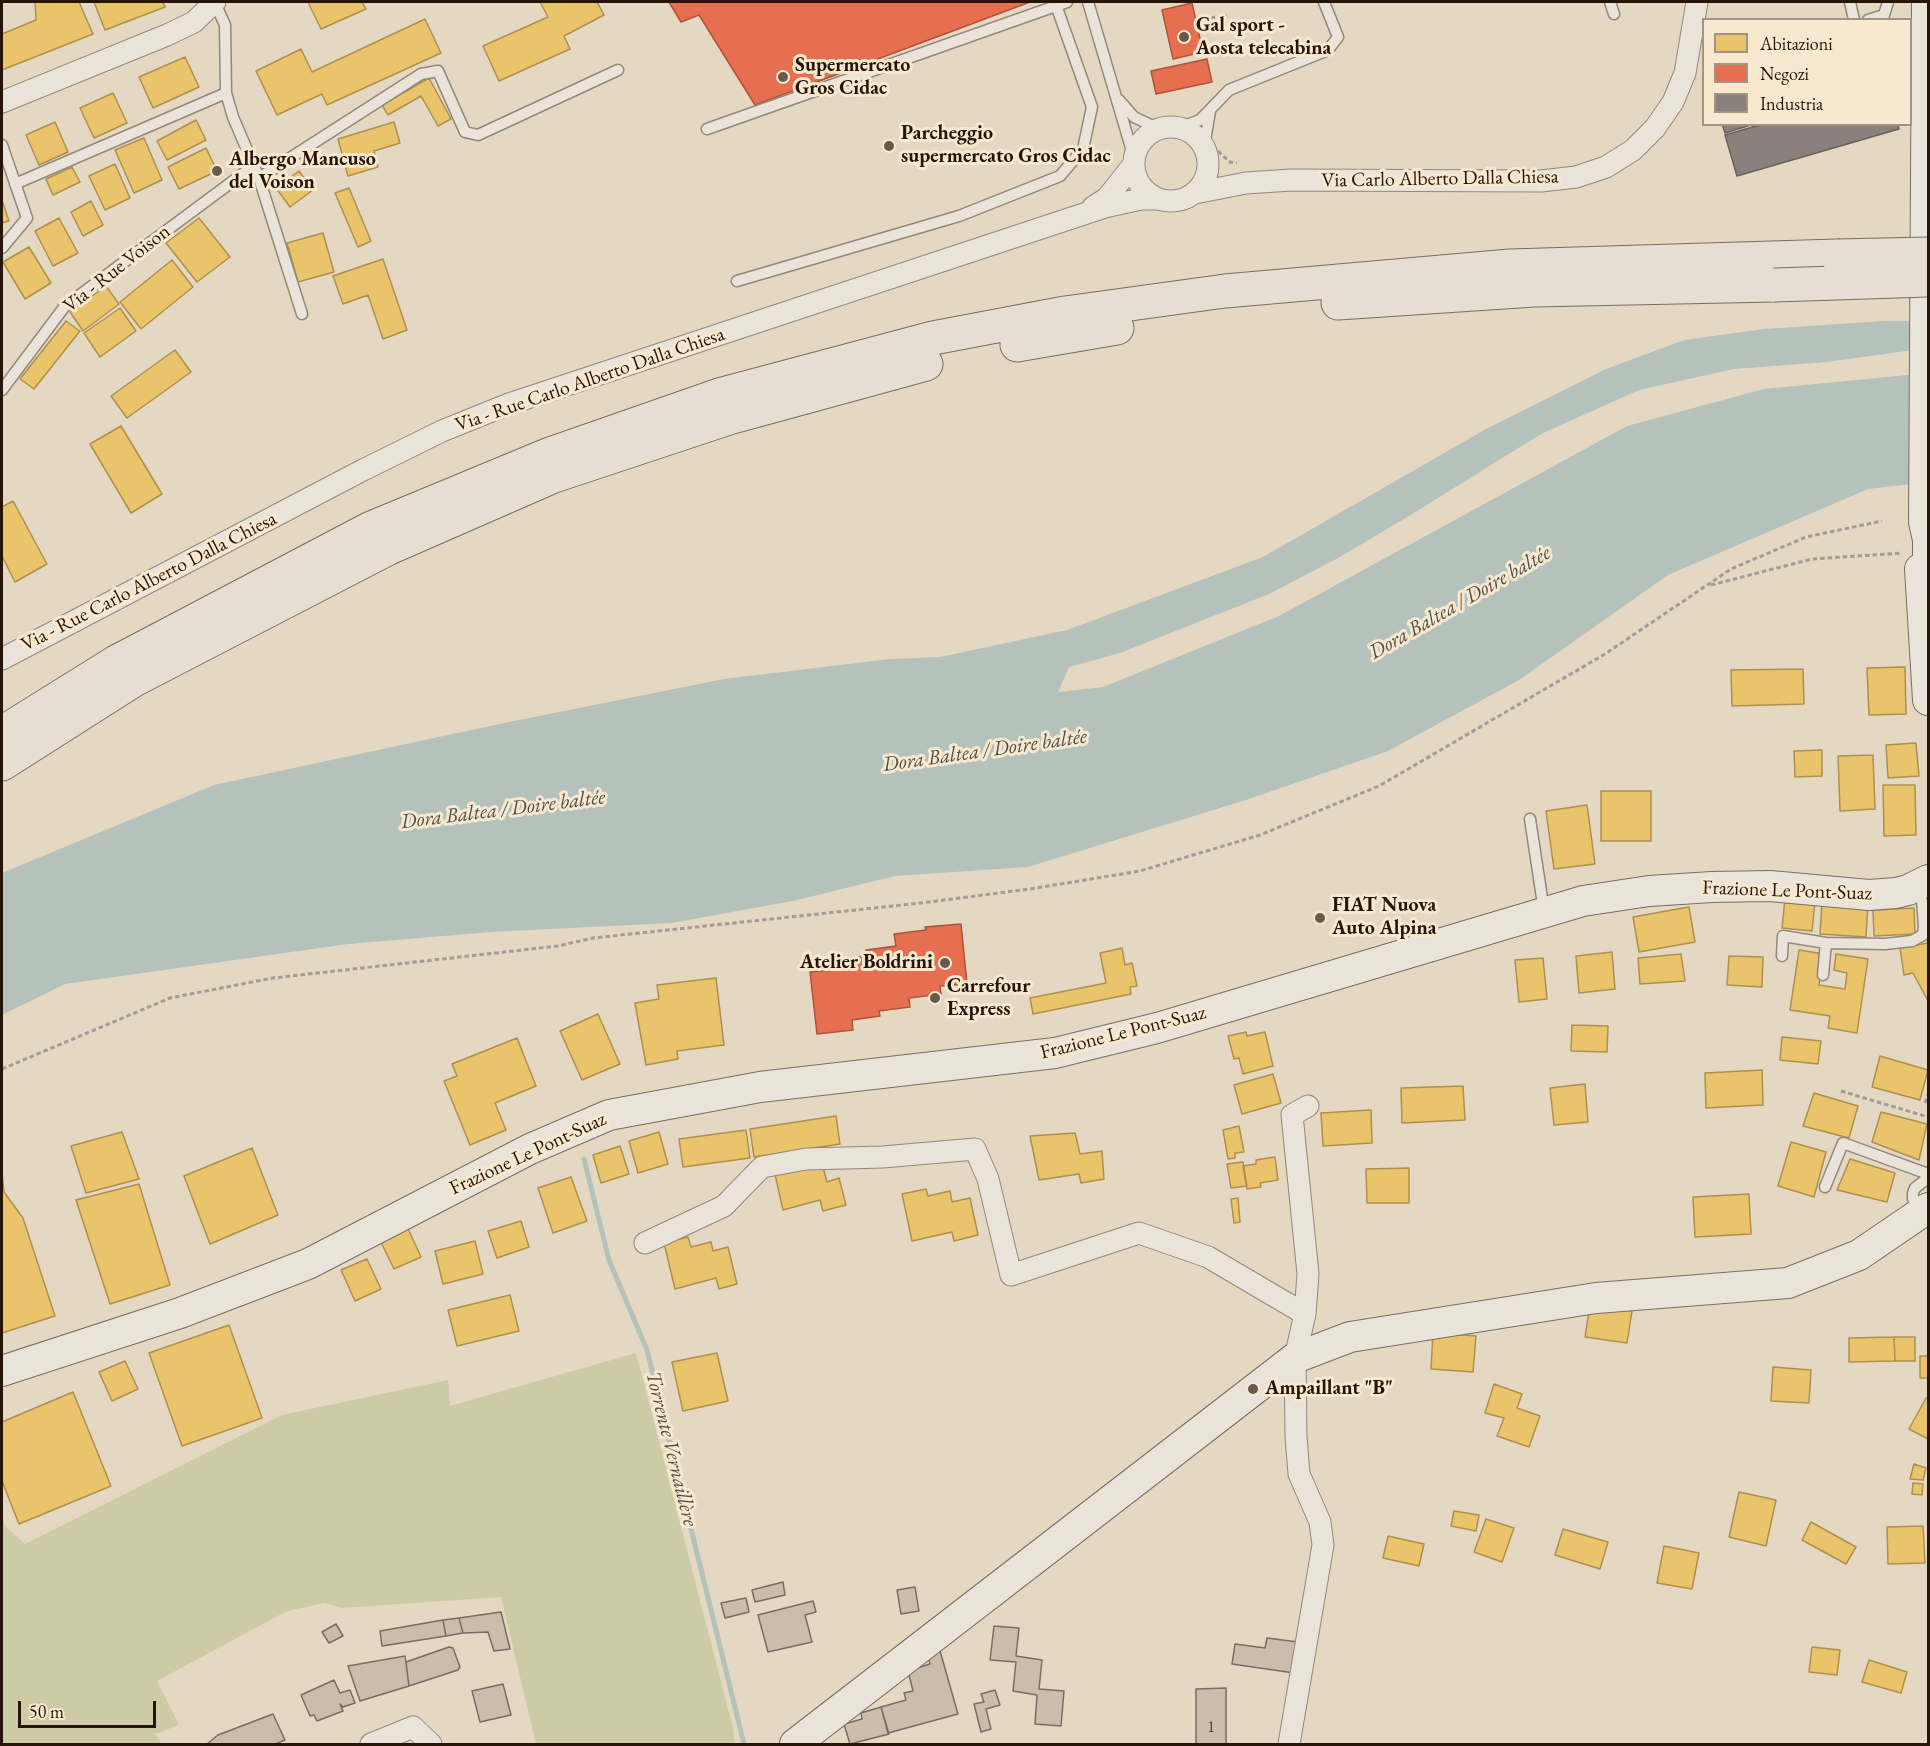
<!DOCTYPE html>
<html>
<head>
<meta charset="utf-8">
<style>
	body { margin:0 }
	#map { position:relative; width:1930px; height:1746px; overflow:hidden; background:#e4d8c3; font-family:"EB Garamond",serif }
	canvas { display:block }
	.frame { position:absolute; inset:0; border:3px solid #271409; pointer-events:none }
	.legend { position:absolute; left:1702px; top:18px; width:210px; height:108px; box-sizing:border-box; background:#f7e8d0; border:2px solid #a49380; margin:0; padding:8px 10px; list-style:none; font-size:18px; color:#271409 }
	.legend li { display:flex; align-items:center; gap:12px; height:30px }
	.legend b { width:30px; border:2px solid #a49380 }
	.scale { position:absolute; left:18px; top:1701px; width:138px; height:27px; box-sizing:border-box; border:3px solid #271409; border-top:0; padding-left:8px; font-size:18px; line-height:21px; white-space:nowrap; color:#271409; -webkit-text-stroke:4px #f7e8d0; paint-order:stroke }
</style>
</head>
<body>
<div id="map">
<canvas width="1930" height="1746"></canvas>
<div class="frame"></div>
<ul class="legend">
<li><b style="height:16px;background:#e9c46a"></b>Abitazioni</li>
<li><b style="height:16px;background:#e76f51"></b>Negozi</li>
<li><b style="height:16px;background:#8a817c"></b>Industria</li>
</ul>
<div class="scale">50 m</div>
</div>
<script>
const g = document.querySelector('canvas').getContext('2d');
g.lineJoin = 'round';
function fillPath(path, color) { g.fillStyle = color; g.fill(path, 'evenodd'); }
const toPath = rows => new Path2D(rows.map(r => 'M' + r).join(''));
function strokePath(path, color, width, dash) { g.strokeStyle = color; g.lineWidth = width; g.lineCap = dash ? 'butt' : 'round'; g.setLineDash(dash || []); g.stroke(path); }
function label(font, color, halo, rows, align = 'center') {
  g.font = font + ' "EB Garamond",serif'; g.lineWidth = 6; g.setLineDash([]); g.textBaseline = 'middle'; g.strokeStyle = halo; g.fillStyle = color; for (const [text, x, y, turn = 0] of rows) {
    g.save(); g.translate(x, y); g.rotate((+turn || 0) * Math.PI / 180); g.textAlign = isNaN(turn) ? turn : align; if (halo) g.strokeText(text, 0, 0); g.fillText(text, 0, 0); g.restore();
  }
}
fillPath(toPath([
	[636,1353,733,1728,735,1744,536,1744,501,1597,342,1608,325,1603,287,1611,157,1681,179,1725,155,1734,162,1744,2,1744,2,1516,5,1526,25,1544,282,1415,448,1380,450,1406]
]), '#cdcba6');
fillPath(toPath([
	[1884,321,1928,321,1928,348,1827,362,1734,369,1639,390,1541,434,1409,516,1340,557,1269,594,1120,653,1069,667,1058,692,1103,687,1279,616,1627,426,1764,389,1928,373,1928,482,1868,489,1668,575,1519,680,1388,751,1246,800,1028,867,895,876,793,901,671,923,491,932,348,944,65,984,2,1015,2,873,214,785,509,722,724,679,890,659,940,657,1067,630,1263,557,1486,429,1606,369,1684,340,1764,329]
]), '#b4c2bb');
const homes = toPath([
	[35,2,79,2,93,34,2,70,2,34,36,20,35,2],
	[94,2,163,2,165,7,105,30,94,2],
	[308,2,362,2,366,9,321,29,308,2],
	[540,2,597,2,604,15,564,36,570,49,499,81,483,46,548,17,540,2],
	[425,19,441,53,327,105,322,94,277,115,256,71,301,49,312,72,425,19],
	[185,57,199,87,153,108,139,77,185,57],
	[429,78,451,119,438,126,421,96,388,115,382,105,429,78],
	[113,93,127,123,94,138,80,108,113,93],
	[196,120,206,140,167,160,157,141,196,120],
	[55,122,68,152,39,165,26,135,55,122],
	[394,122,400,143,374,151,378,167,348,176,338,139,394,122],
	[144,138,162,180,134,193,115,150,144,138],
	[206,148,217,171,179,189,168,167,206,148],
	[115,164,130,198,105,210,89,176,115,164],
	[72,167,80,182,53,195,46,179,72,167],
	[299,171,313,190,290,207,276,188,299,171],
	[349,188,371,241,358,247,335,193,349,188],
	[2,200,9,221,2,223,2,200],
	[91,201,103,225,83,236,71,212,91,201],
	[59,218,78,253,53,266,35,231,59,218],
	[199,218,230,257,197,282,166,243,199,218],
	[323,233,334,272,298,282,287,243,323,233],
	[29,247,51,283,25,299,3,262,29,247],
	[383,259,407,330,383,339,368,295,343,304,333,276,383,259],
	[172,260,193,287,141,329,120,302,172,260],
	[106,286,119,304,83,331,70,312,106,286],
	[120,308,136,331,100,357,84,333,120,308],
	[66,321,80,331,34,389,20,379,66,321],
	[175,350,191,372,127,418,111,396,175,350],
	[121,426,162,494,131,513,90,444,121,426],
	[13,501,47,564,15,582,2,556,2,507,13,501],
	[1905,667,1906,714,1869,715,1867,668,1905,667],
	[1803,669,1804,704,1732,706,1731,670,1803,669],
	[1916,743,1919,776,1888,778,1886,745,1916,743],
	[1822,750,1822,776,1795,777,1794,751,1822,750],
	[1873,755,1875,809,1840,811,1838,756,1873,755],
	[1883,785,1915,785,1916,835,1884,836,1883,785],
	[1601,791,1651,791,1651,841,1601,841,1601,791],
	[1587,805,1595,864,1554,869,1546,811,1587,805],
	[1785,899,1815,902,1812,931,1782,928,1785,899],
	[1822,901,1868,904,1866,937,1820,934,1822,901],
	[1689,907,1695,942,1639,952,1633,917,1689,907],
	[1914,908,1915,934,1874,936,1873,910,1914,908],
	[1928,943,1928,1001,1913,973,1904,975,1900,948,1928,943],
	[1122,948,1125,965,1132,963,1137,986,1130,987,1131,994,1033,1014,1030,998,1106,983,1100,953,1122,948],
	[1799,950,1824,954,1819,985,1845,989,1847,973,1834,970,1836,954,1868,959,1857,1033,1828,1028,1830,1016,1790,1010,1799,950],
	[1612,952,1615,989,1579,993,1576,956,1612,952],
	[1681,954,1685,981,1640,984,1638,958,1681,954],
	[1729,956,1763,957,1762,987,1727,985,1729,956],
	[1543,958,1547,999,1519,1002,1515,960,1543,958],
	[716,978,724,1045,677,1051,678,1059,646,1065,635,1003,659,999,657,985,716,978],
	[598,1014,620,1064,582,1080,560,1031,598,1014],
	[1572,1025,1608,1026,1607,1052,1571,1051,1572,1025],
	[1246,1032,1247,1036,1265,1032,1273,1066,1243,1074,1239,1058,1234,1059,1228,1036,1246,1032],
	[1782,1037,1821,1041,1818,1064,1780,1060,1782,1037],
	[517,1038,536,1086,495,1103,506,1130,470,1145,444,1081,457,1076,452,1064,517,1038],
	[1880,1056,1928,1070,1920,1100,1872,1087,1880,1056],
	[1762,1070,1763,1105,1706,1108,1705,1073,1762,1070],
	[1273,1074,1281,1103,1242,1114,1234,1085,1273,1074],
	[1585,1084,1588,1122,1554,1125,1550,1088,1585,1084],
	[1463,1086,1465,1120,1402,1123,1401,1088,1463,1086],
	[1814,1093,1858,1106,1849,1138,1803,1126,1814,1093],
	[1371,1110,1372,1143,1323,1146,1321,1113,1371,1110],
	[1881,1112,1927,1124,1919,1160,1872,1142,1881,1112],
	[836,1116,840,1144,754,1157,750,1129,836,1116],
	[1239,1126,1244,1152,1235,1153,1235,1158,1228,1159,1223,1130,1239,1126],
	[746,1130,750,1158,683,1167,679,1139,746,1130],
	[122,1132,139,1179,86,1193,71,1146,122,1132],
	[659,1132,668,1164,638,1173,629,1141,659,1132],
	[1075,1133,1080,1154,1102,1151,1104,1179,1081,1183,1079,1174,1039,1180,1030,1136,1075,1133],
	[1791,1142,1826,1152,1814,1197,1778,1186,1791,1142],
	[620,1146,629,1174,601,1183,593,1155,620,1146],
	[252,1148,278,1215,210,1244,184,1176,252,1148],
	[1275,1157,1278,1180,1260,1183,1261,1187,1247,1189,1243,1166,1256,1164,1256,1160,1275,1157],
	[1850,1159,1895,1173,1887,1202,1837,1190,1850,1159],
	[1243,1162,1247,1186,1231,1188,1227,1164,1243,1162],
	[822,1163,827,1182,839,1178,846,1205,823,1211,820,1200,783,1210,774,1170,822,1163],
	[1409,1168,1409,1203,1367,1203,1366,1169,1409,1168],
	[2,1172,4,1192,23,1218,55,1316,2,1333,2,1172],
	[571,1177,587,1221,553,1233,538,1188,571,1177],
	[139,1184,170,1285,110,1304,76,1200,139,1184],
	[926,1189,928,1196,950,1191,952,1202,970,1198,978,1235,954,1241,952,1232,912,1241,902,1194,926,1189],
	[1749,1194,1751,1234,1695,1237,1693,1197,1749,1194],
	[1238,1198,1240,1222,1234,1223,1231,1199,1238,1198],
	[521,1221,529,1247,497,1258,488,1231,521,1221],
	[406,1224,421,1257,394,1269,378,1236,406,1224],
	[688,1237,691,1247,711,1242,713,1251,728,1247,737,1284,719,1289,716,1278,675,1289,664,1243,688,1237],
	[475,1241,483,1274,443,1284,435,1251,475,1241],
	[367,1259,381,1289,355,1301,341,1270,367,1259],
	[510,1295,519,1331,457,1346,448,1310,510,1295],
	[1590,1305,1632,1311,1627,1343,1585,1337,1590,1305],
	[229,1325,262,1418,182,1446,149,1353,229,1325],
	[1433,1332,1476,1336,1473,1372,1431,1369,1433,1332],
	[1894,1337,1895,1361,1849,1362,1849,1338,1894,1337],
	[1894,1337,1915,1337,1915,1361,1895,1361,1894,1337],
	[717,1353,728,1401,683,1411,672,1362,717,1353],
	[1920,1356,1928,1356,1928,1378,1920,1378,1920,1356],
	[125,1361,138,1389,112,1401,99,1372,125,1361],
	[1773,1367,1811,1370,1809,1403,1771,1401,1773,1367],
	[1494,1384,1522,1394,1517,1408,1540,1416,1529,1447,1497,1436,1504,1418,1485,1413,1494,1384],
	[73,1392,111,1486,19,1524,2,1481,2,1422,73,1392],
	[1926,1398,1928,1399,1928,1439,1909,1429,1926,1398],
	[1914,1464,1926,1468,1923,1480,1910,1479,1914,1464],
	[1913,1483,1923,1484,1922,1495,1912,1494,1913,1483],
	[1739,1492,1776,1500,1766,1546,1729,1537,1739,1492],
	[1454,1511,1479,1515,1476,1531,1451,1526,1454,1511],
	[1486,1519,1514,1528,1502,1562,1474,1552,1486,1519],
	[1811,1522,1856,1547,1846,1564,1802,1540,1811,1522],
	[1923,1526,1925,1563,1888,1564,1887,1527,1923,1526],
	[1563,1529,1608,1542,1600,1569,1555,1555,1563,1529],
	[1388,1536,1424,1544,1419,1566,1383,1558,1388,1536],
	[1664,1546,1699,1553,1692,1589,1657,1583,1664,1546],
	[1812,1647,1840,1650,1837,1675,1809,1672,1812,1647],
	[1869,1660,1907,1672,1901,1693,1862,1682,1869,1660]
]);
fillPath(homes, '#e9c46a');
strokePath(homes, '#af8f4d', 1.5);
const shops = toPath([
	[669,2,1030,2,755,105,699,15,681,22,669,2],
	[1192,3,1203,52,1173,59,1162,10,1192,3],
	[1207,59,1212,82,1156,94,1151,71,1207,59],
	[961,924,967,984,940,986,941,994,909,998,910,1007,879,1011,880,1016,852,1020,853,1030,817,1034,810,972,839,969,837,959,866,956,866,950,896,946,894,934,926,930,925,927,961,924]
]);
fillPath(shops, '#e76f51');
strokePath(shops, '#ad543b', 1.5);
const industry = toPath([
	[1722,124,1754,124,1725,133,1722,124],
	[1763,124,1898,124,1899,129,1737,176,1725,135,1763,124]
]);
fillPath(industry, '#8a817c');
strokePath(industry, '#6c605a', 1.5);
strokePath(toPath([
	[584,1159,609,1260,647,1350,744,1744]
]), '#b4c2bb', 5);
const building = toPath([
	[783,1582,785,1595,755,1602,752,1590,783,1582],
	[915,1587,919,1611,901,1614,897,1590,915,1587],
	[746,1598,749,1612,725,1618,721,1603,746,1598],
	[813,1601,816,1612,805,1615,812,1642,768,1652,758,1615,813,1601],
	[501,1612,510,1649,494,1651,488,1632,463,1633,459,1618,501,1612],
	[459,1618,463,1633,446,1636,443,1620,459,1618],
	[443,1620,446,1636,382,1646,380,1631,443,1620],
	[336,1624,343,1636,329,1643,322,1632,336,1624],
	[994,1626,1019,1628,1016,1656,1042,1660,1039,1689,1064,1691,1061,1726,1035,1724,1037,1695,1013,1691,1016,1662,990,1660,994,1626],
	[1267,1638,1298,1642,1294,1673,1232,1664,1235,1644,1265,1648,1267,1638],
	[449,1647,453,1648,460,1667,458,1670,409,1686,406,1662,449,1647],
	[940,1651,958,1714,888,1733,881,1707,906,1700,904,1693,913,1691,908,1671,930,1664,928,1654,940,1651],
	[405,1656,409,1686,360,1701,348,1666,405,1656],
	[334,1680,340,1693,350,1690,355,1703,343,1707,340,1704,343,1711,317,1721,314,1715,310,1716,301,1695,334,1680],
	[503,1684,511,1715,480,1722,472,1691,503,1684],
	[1226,1688,1226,1744,1196,1744,1196,1689,1226,1688],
	[995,1690,1000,1705,986,1709,991,1729,981,1732,974,1704,984,1702,981,1694,995,1690],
	[881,1707,889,1734,850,1744,844,1724,862,1719,861,1713,881,1707],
	[273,1714,285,1740,275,1744,207,1744,218,1735,273,1714]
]);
fillPath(building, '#ccbcab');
strokePath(building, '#776e62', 1.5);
const lane = toPath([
	[1088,2,1134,158],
	[1610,2,1614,14],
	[1850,2,1854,20],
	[215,3,225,25,226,93,233,117,259,178,302,314],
	[1868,20,1884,15,1888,2],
	[1119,100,1134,117,1159,129],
	[1179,128,1200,120,1229,90,1328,50,1338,37,1324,2],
	[707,129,1067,2],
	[2,145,27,218,2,248],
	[1204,147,1210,111],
	[259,178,421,74,438,71,465,132,478,135,618,70],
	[15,184,226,93],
	[737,281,959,216,1060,176,1083,149,1092,107,1056,5],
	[2,390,65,306,252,167],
	[1530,819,1544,911],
	[1782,956,1783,936,1826,943,1885,944,1912,941,1923,935,1924,926,1922,901,1915,887],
	[1823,975,1826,943],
	[1825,1187,1843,1143,1928,1174],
	[1919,1210,1913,1199,1913,1193,1915,1188,1928,1178]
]);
const street = toPath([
	[2,102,167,35,194,22,215,2],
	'1134 164a37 37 0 1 1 74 0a37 37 0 1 1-74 0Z',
	[1195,193,1246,183,1291,180,1541,181,1576,177,1606,167,1633,150,1655,128,1673,102,1685,73,1697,2],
	[1093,207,1107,198,1133,165],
	[2,659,363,470,442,431,509,404,1105,207,1141,199,1156,199],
	[645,1243,724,1206,762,1167,806,1159,883,1157,975,1149,988,1179,1011,1275,1139,1233,1208,1257,1305,1314],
	[371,1744,413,1727,431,1744],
	[1289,1744,1323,1545,1320,1522,1299,1474,1296,1437,1295,1358,1305,1314,1308,1274,1292,1115,1308,1106]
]);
const secondary = toPath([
	[1927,2,1924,522,1928,540,1928,589],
	[1920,569,1928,700],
	[2,1371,180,1313,308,1264,530,1149,609,1115,760,1087,1055,1053,1157,1028,1583,901,1649,891,1712,887,1770,886,1869,895,1896,893,1908,890,1928,880],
	[795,1744,1295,1358,1350,1337,1596,1298,1788,1283,1859,1255,1928,1208]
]);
const highway = toPath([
	[1338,303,1534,290,1774,285],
	[1017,345,1117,328],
	[2,733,116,662,369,529,550,454,719,395,933,338,1065,313,1225,291,1510,266,1837,256],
	[2,764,134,680,387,549,554,476,732,417,926,364]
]);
strokePath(lane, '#92887b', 13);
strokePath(street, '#92887b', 23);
strokePath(secondary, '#776e62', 32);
strokePath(highway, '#776e62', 35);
strokePath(toPath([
	[1196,21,1227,15],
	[1218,151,1230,162,1237,163],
	[1711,585,1812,559,1902,553],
	[2,1069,170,998,273,978,558,946,593,938,921,903,1030,889,1140,871,1260,835,1379,786,1605,654,1731,569,1806,537,1882,521],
	[1841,1091,1928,1117],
	[1925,1103,1928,1094]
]), '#a39c94', 3, [4.5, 3]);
strokePath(lane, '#e9e3d9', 10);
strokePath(street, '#e9e3d9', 21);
strokePath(secondary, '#e9e3d9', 30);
strokePath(highway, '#e6ded2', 33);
const highwayBridge = toPath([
	[1837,256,1928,254],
	[1774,285,1928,280]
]);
strokePath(highwayBridge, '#776e62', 35, []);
strokePath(highwayBridge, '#e6ded2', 33);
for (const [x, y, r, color] of [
	[1184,37,6,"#69594a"],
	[783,77,6,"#69594a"],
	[889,146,6,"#69594a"],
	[217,171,6,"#69594a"],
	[1320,918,6,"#69594a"],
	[945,963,6,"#69594a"],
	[935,998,6,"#69594a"],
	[1253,1389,6,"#69594a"]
]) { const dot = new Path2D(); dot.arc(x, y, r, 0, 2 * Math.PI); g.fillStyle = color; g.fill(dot); strokePath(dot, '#f7e8d0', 2); }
label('16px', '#503e32', null, [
	["1",1211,1728]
]);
label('bold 20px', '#271409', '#f7e8d0', [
	["Gal sport -",1196,26],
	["Aosta telecabina",1196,49],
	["Supermercato",795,66],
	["Gros Cidac",795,89],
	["Parcheggio",901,134],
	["supermercato Gros Cidac",901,157],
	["Albergo Mancuso",229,160],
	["del Voison",229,183],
	["FIAT Nuova",1332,906],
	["Auto Alpina",1332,929],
	["Atelier Boldrini",933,963,"right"],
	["Carrefour",947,987],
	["Express",947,1010],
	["Ampaillant \"B\"",1265,1389]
], 'left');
label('20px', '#271409', '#f7e8d0', [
	["Via Carlo Alberto Dalla Chiesa",1440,179,-1],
	["Via - Rue Voison",117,269,-38],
	["Via - Rue Carlo Alberto Dalla Chiesa",590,380,-19],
	["Via - Rue Carlo Alberto Dalla Chiesa",149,582,-27],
	["Frazione Le Pont-Suaz",1787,891,2],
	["Frazione Le Pont-Suaz",1123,1033,-14],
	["Frazione Le Pont-Suaz",528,1154,-25]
]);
label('italic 21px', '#514e46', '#f7e8d0', [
	["Dora Baltea / Doire baltée",1460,603,-30],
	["Dora Baltea / Doire baltée",985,751,-8],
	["Dora Baltea / Doire baltée",503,810,-7],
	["Torrente Vernaillère",671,1449,76]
]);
</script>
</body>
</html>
